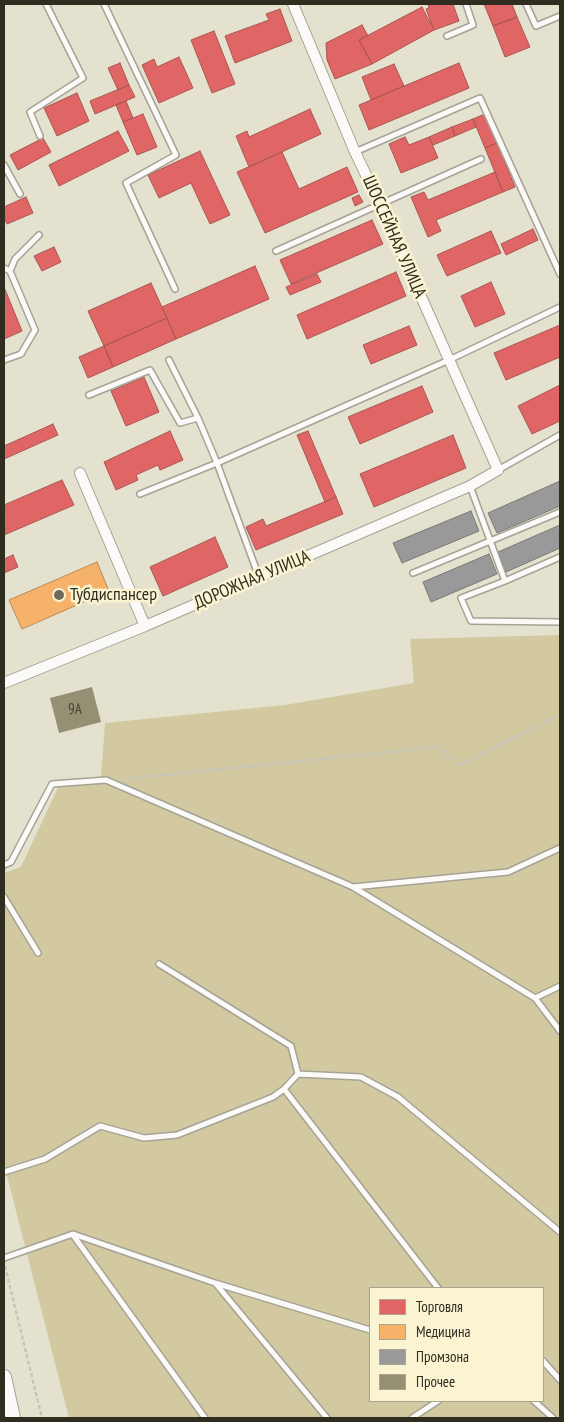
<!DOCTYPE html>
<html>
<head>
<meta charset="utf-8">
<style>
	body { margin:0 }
	#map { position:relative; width:564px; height:1422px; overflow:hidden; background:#e4e1cf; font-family:"PT Sans Narrow",sans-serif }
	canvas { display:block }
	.frame { position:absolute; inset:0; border:5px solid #2f2c20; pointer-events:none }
	.legend { position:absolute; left:369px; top:1287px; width:175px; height:115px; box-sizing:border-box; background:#fbf4d3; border:1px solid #a9a48b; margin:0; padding:6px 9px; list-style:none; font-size:15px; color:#2f2c20 }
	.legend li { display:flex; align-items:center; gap:10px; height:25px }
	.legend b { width:25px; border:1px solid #a9a48b }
</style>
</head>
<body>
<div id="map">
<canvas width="564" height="1422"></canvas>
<div class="frame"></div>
<ul class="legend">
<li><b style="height:14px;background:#e06666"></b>Торговля</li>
<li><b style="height:14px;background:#f6b26b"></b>Медицина</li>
<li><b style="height:14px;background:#999"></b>Промзона</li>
<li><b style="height:14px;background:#959074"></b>Прочее</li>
</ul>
</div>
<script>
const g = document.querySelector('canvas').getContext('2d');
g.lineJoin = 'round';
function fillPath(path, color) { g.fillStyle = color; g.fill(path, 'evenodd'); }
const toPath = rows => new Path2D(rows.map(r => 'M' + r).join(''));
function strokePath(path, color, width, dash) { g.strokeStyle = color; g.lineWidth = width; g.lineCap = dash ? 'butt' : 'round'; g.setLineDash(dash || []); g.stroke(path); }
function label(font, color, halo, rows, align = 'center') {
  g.font = font + ' "PT Sans Narrow",sans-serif'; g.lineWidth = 5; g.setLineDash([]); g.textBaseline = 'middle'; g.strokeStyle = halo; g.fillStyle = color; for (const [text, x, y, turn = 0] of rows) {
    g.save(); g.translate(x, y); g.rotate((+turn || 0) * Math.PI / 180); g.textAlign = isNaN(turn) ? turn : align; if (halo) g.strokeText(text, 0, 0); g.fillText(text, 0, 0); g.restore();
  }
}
fillPath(toPath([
	[560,635,560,1418,69,1418,4,1164,4,873,21,867,61,781,101,778,105,723,285,705,414,683,410,639],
	[370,1288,543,1288,543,1401,370,1401]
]), '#d2c9a1');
const shops = toPath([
	[428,4,453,4,459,21,434,30,426,9,429,8,428,4],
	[484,4,512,4,517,17,493,26,484,4],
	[422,7,434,30,372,64,359,40,422,7],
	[280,9,292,41,235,63,225,36,269,20,266,14,280,9],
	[517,17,530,47,505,57,493,26,517,17],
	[362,25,368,36,359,40,372,64,335,79,327,60,326,43,362,25],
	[214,31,235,84,212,93,191,40,214,31],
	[179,57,193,88,159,103,142,65,154,59,157,67,179,57],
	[120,63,129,85,118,90,108,68,120,63],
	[459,63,469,88,369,130,359,105,459,63],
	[394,64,404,86,371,100,362,77,394,64],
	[129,85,135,97,95,114,90,101,129,85],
	[77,93,89,121,57,136,44,108,77,93],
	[126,101,133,118,123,122,116,105,126,101],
	[310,109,321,134,249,167,236,136,247,131,249,137,310,109],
	[143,114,157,147,137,155,123,122,143,114],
	[485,114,497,143,485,148,473,119,485,114],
	[473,119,476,127,455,136,452,127,473,119],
	[452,127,455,136,433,145,429,137,452,127],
	[118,131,129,151,59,186,49,165,118,131],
	[405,137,409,145,429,137,438,158,401,173,389,144,405,137],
	[43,138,51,152,18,170,10,155,43,138],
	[497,143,515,187,503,192,485,148,497,143],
	[200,151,230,215,210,224,191,183,159,198,148,175,200,151],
	[282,152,299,189,347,167,358,192,265,233,237,172,282,152],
	[495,172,503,192,436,220,441,231,428,237,411,197,424,192,428,200,495,172],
	[359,195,363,202,355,206,352,198,359,195],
	[26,197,33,213,7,224,4,217,4,207,26,197],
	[372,220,383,244,291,284,280,260,372,220],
	[533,229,538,240,506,255,501,244,533,229],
	[491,231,501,253,447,276,437,255,491,231],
	[54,247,61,262,42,271,34,256,54,247],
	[255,266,269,299,176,339,162,307,255,266],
	[396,272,406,296,307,339,297,315,396,272],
	[317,274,321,282,290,295,286,287,317,274],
	[491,282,505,314,475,327,461,296,491,282],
	[151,283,167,318,104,346,88,311,151,283],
	[4,287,22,331,4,339,4,287],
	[167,318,176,339,113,367,104,346,167,318],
	[560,325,560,357,506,380,494,353,560,325],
	[409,326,417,345,371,364,363,345,409,326],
	[104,346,113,367,88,378,79,357,104,346],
	[144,377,159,412,126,426,111,391,144,377],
	[560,385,560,421,532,434,518,406,560,385],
	[422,386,433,412,360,444,348,417,422,386],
	[53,424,58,435,4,459,4,446,53,424],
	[170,431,183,460,160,470,158,465,136,475,138,480,116,490,104,462,170,431],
	[308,431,336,497,325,502,297,435,308,431],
	[453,435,466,468,374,507,360,474,453,435],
	[62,480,74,505,4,535,4,505,62,480],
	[336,497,343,514,256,550,246,527,263,519,266,526,336,497],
	[215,537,228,567,163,596,150,567,215,537],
	[13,555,18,567,4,573,4,559,13,555]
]);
fillPath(shops, '#e06666');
strokePath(shops, '#ab5551', 1);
const health = toPath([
	[97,562,109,591,22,629,9,600,97,562]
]);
fillPath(health, '#f6b26b');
strokePath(health, '#ba8a54', 1);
const industry = toPath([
	[560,481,560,506,497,533,488,513,560,481],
	[471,511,479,531,402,563,393,543,471,511],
	[560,525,560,548,506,572,498,552,560,525],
	[489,554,497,574,431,602,423,582,489,554]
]);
fillPath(industry, '#999');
strokePath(industry, '#797875', 1);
fillPath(toPath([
	[92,687,101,722,59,733,50,698]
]), '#959074');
const lane = toPath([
	[104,4,176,155,126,183,175,289],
	[526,4,536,26,560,16],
	[447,36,473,25,466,4],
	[40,136,30,112,83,78,46,4],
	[355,152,480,98,560,274],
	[4,165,20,194],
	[276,251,481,159],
	[4,268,10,271,35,330,21,354,4,360],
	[10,271,15,259,39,235],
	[89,395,150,370,180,423,198,418],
	[498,470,560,435],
	[470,486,505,581,560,557],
	[140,494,217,463,198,418,169,360],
	[413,573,560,512],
	[259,577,217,463,449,360,560,307],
	[505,581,461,598,471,621,560,622],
	[4,865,11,862,52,784,106,780,353,887,535,998,560,1031],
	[353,887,508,872,560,848],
	[4,897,38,953],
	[159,964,291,1046,298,1074],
	[535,998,560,986],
	[284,1089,438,1288],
	[4,1172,45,1159,100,1126,144,1138,177,1135,273,1097,284,1089,298,1074,361,1077,398,1097,560,1232],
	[73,1235,205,1418],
	[4,1258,73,1234,215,1283,370,1330],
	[216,1284,327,1418],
	[543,1361,560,1380],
	[534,1401,553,1418],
	[412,1418,438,1401]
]);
const street = toPath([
	[80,473,145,626],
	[4,683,145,626,470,486,498,470,380,204,355,152,293,4]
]);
const secondary = toPath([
	[4,1377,13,1418]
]);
strokePath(lane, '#a5a395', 8);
strokePath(street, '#a5a395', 12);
strokePath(secondary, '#a5a395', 16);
strokePath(toPath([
	[125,779,437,747,460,765,560,714],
	[5,1266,42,1418]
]), '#c5c4be', 2.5, [4, 2.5]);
strokePath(lane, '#fbfaf8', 5);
strokePath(street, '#fbfaf8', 10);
strokePath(secondary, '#fbfaf8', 14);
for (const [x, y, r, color] of [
	[59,595,6,"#6e6b5d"]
]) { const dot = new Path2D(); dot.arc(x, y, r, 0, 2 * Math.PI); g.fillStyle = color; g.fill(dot); strokePath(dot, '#fbf4d3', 2); }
label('15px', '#484535', null, [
	["9А",75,710]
]);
label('18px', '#2f2c20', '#fbf4d3', [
	["ШОССЕЙНАЯ УЛИЦА",394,237,66],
	["ДОРОЖНАЯ УЛИЦА",252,580,-23]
]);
label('18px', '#2f2c20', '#fbf4d3', [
	["Тубдиспансер",70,595]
], 'left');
</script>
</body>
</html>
